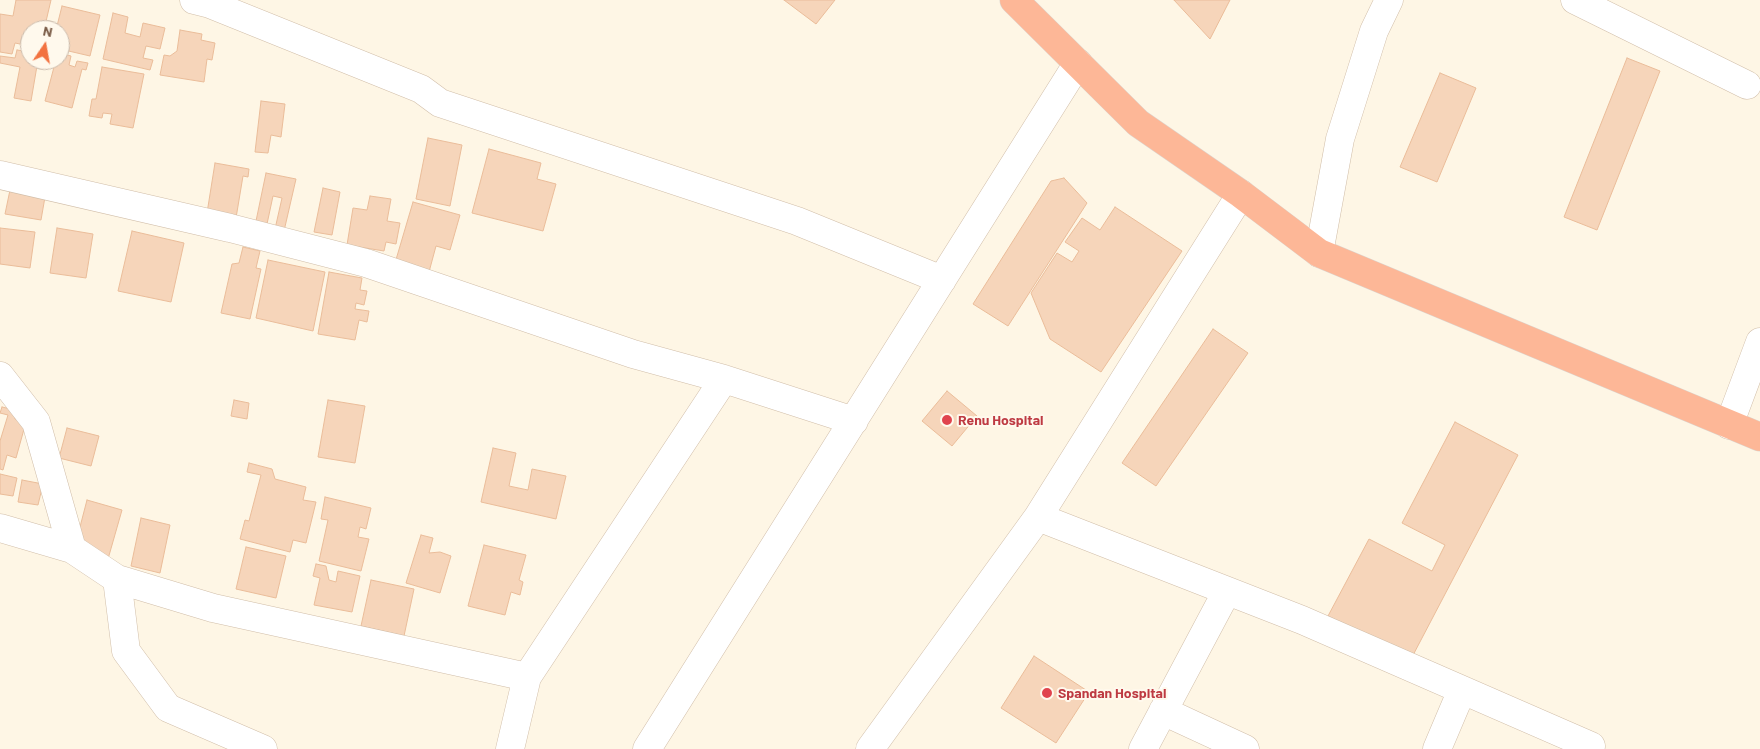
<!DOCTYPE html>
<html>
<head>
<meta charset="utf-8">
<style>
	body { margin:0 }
	#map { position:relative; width:1760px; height:749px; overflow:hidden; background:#fef6e5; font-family:Barlow,sans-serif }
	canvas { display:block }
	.north { position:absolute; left:20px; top:20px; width:50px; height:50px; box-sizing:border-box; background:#fff9ed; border:1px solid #cabaab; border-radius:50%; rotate:12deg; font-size:14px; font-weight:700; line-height:20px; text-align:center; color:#7a5c47 }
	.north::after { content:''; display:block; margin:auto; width:18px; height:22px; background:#f27240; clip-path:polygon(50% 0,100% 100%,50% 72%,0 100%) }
</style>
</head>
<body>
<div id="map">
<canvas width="1760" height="749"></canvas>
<div class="north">N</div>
</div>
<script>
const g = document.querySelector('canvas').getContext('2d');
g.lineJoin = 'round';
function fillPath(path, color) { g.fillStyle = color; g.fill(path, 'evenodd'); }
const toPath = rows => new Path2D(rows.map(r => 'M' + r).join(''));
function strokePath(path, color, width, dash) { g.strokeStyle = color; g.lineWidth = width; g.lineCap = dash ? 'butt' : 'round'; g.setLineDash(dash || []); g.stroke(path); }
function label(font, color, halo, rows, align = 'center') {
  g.font = font + ' Barlow,sans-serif'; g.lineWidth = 4; g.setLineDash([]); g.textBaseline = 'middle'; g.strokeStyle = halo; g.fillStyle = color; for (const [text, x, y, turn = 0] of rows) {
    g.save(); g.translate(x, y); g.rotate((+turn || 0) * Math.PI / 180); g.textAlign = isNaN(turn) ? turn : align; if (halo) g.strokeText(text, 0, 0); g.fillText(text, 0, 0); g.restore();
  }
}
const building = toPath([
	[16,0,51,0,44,30,30,30,30,46,15,43,12,54,0,52,0,14,13,16,16,0],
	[784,0,835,0,816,24,784,0],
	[1174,0,1230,0,1210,39,1174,0],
	[62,6,100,15,90,56,60,49,60,30,56,30,62,6],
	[113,13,128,17,125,33,140,37,143,23,165,28,160,49,146,46,143,58,153,60,150,70,103,59,113,13],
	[180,30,202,34,201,40,215,43,212,60,207,59,204,82,160,75,164,55,170,56,177,51,180,30],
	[17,50,30,52,30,60,38,60,31,101,14,98,20,67,0,63,0,56,15,58,17,50],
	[60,53,71,56,69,65,75,67,77,61,88,63,86,70,82,69,72,108,45,101,54,67,42,64,43,60,60,60,60,53],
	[1627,58,1660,71,1597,230,1564,217,1627,58],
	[102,67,144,74,133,128,110,124,112,114,103,113,102,118,89,116,92,99,96,99,102,67],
	[1440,73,1476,88,1437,182,1400,167,1440,73],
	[261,101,285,104,281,137,271,135,268,153,255,152,261,101],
	[428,138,462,145,450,206,416,199,428,138],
	[489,149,541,163,537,179,556,184,543,231,472,213,489,149],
	[215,163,249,169,248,177,243,176,236,218,207,213,215,163],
	[266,173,296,179,284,231,275,229,282,198,273,196,267,224,256,221,266,173],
	[1064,178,1087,203,1008,326,973,304,1051,181,1064,178],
	[323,188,340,192,332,235,314,232,323,188],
	[10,190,45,197,41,220,5,214,10,190],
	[370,196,391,199,387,221,400,223,396,244,386,242,384,251,347,245,353,208,367,210,370,196],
	[413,202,460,215,450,250,436,246,429,272,395,263,413,202],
	[1115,207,1182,251,1101,372,1050,339,1031,293,1057,253,1072,262,1079,251,1065,242,1082,218,1100,230,1115,207],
	[0,228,35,232,30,268,0,264,0,228],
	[57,228,93,234,86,278,50,273,57,228],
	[132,231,184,243,171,302,118,291,132,231],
	[243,247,260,251,256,268,261,269,250,319,221,313,232,264,239,263,243,247],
	[268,260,325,272,313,331,256,318,268,260],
	[329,272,362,278,360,290,367,291,364,305,356,303,355,309,369,311,367,322,359,320,355,340,318,334,329,272],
	[1213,329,1248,353,1156,486,1122,463,1213,329],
	[947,391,977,416,952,446,922,421,947,391],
	[234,400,249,403,247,419,231,416,234,400],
	[328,400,365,406,355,463,318,457,328,400],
	[2,407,15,410,15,419,26,422,16,458,7,455,3,470,0,469,0,441,8,415,0,413,2,407],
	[1455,422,1518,455,1411,659,1328,616,1369,539,1432,571,1445,545,1402,523,1455,422],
	[67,428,99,436,91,466,59,458,67,428],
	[493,448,516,453,509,486,528,490,532,469,566,476,556,519,481,502,493,448],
	[249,463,272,469,275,479,306,487,303,500,316,502,306,543,293,540,290,552,240,539,245,520,249,521,261,475,247,472,249,463],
	[0,474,17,478,13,496,0,494,0,474],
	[22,480,43,484,38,505,18,502,22,480],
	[325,497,371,508,366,529,360,527,358,537,369,539,361,571,319,561,328,520,321,519,325,497],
	[87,500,122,510,108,559,74,550,87,500],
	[141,518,170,525,160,573,131,566,141,518],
	[421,535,433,538,429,553,440,552,451,556,440,593,406,583,421,535],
	[484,545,526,555,519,580,523,582,520,595,511,592,505,615,468,606,484,545],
	[246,547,286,556,276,598,236,589,246,547],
	[316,564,326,566,329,580,336,582,338,571,360,576,352,612,314,605,320,578,313,576,316,564],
	[371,580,414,589,404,636,361,626,371,580],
	[1034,656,1089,692,1056,743,1001,708,1034,656]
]);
fillPath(building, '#f6d5ba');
strokePath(building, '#eabc99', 1);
const minor = toPath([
	[194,0,210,4,421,89,440,103,797,221,942,280],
	[1575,0,1747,85],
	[0,175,230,228,366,263,633,354,724,379,854,421],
	[1319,253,1340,139,1374,31,1389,0],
	[0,376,36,422,72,549,117,579,213,608,527,677],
	[1729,425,1760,342],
	[1038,517,1302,620,1591,746],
	[0,528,72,549],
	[117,579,126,651,168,708,263,749],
	[1163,711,1245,749],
	[510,749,527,677,724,379],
	[647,749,1078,63],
	[870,749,1038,517,1241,194],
	[1143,749,1227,591],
	[1437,749,1462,690]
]);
const highway = toPath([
	[1014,0,1138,123,1241,194,1319,253,1760,437]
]);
strokePath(minor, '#d1bea9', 29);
strokePath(highway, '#dcd5cf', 29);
strokePath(minor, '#fff', 28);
strokePath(highway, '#fdb797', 28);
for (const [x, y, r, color] of [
	[947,420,6,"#e0444e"],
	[1047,693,6,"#e0444e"]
]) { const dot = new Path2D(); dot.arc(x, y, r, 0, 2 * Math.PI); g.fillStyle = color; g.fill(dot); strokePath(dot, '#fff9ed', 2); }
label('bold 14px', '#be3a42', '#fff9ed', [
	["Renu Hospital",958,420],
	["Spandan Hospital",1058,693]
], 'left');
</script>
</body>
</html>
